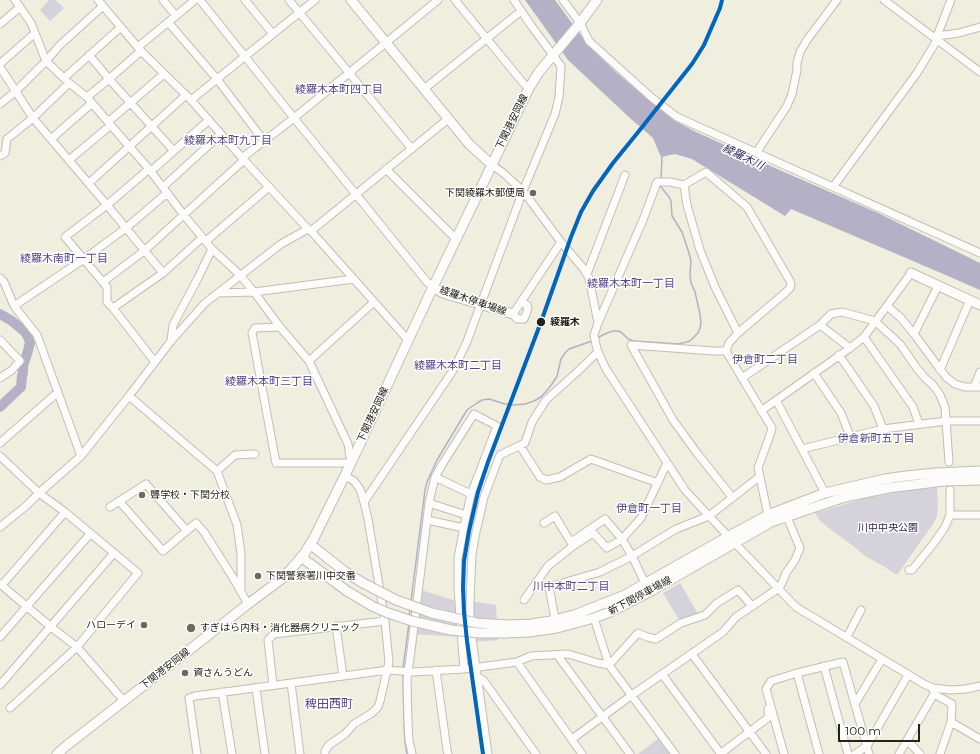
<!DOCTYPE html>
<html>
<head>
<meta charset="utf-8">
<style>
	body { margin:0 }
	#map { position:relative; width:980px; height:754px; overflow:hidden; background:#efeedf; font-family:Montserrat,sans-serif }
	canvas { display:block }
	.scale { position:absolute; left:838px; top:724px; width:82px; height:18px; box-sizing:border-box; border:2px solid #232319; border-top:0; padding-left:5px; font-size:12px; line-height:14px; white-space:nowrap; color:#232319; -webkit-text-stroke:3px #fff; paint-order:stroke }
</style>
</head>
<body>
<div id="map">
<canvas width="980" height="754"></canvas>
<div class="scale">100 m</div>
</div>
<script>
const g = document.querySelector('canvas').getContext('2d');
g.lineJoin = 'round';
function fillPath(path, color) { g.fillStyle = color; g.fill(path, 'evenodd'); }
const toPath = rows => new Path2D(rows.map(r => 'M' + r).join(''));
function strokePath(path, color, width, dash) { g.strokeStyle = color; g.lineWidth = width; g.lineCap = dash ? 'butt' : 'round'; g.setLineDash(dash || []); g.stroke(path); }
function label(font, color, halo, rows, align = 'center') {
  g.font = font + ' Montserrat,"Noto Sans JP",sans-serif'; g.lineWidth = 3; g.setLineDash([]); g.textBaseline = 'middle'; g.strokeStyle = halo; g.fillStyle = color; for (const [text, x, y, turn = 0] of rows) {
    g.save(); g.translate(x, y); g.rotate((+turn || 0) * Math.PI / 180); g.textAlign = isNaN(turn) ? turn : align; if (halo) g.strokeText(text, 0, 0); g.fillText(text, 0, 0); g.restore();
  }
}
fillPath(toPath([
	[49,0,55,0,64,8,50,21,40,10],
	[937,487,938,503,937,516,933,524,897,575,885,567,865,556,856,548,830,529,821,522,815,513,866,498,916,489],
	[680,583,700,617,681,623,663,593],
	[418,589,456,601,462,637,413,634],
	[470,601,496,605,498,640,473,642],
	[659,738,671,754,638,754]
]), '#d5d2db');
fillPath(toPath([
	[525,0,555,0,588,45,618,74,672,119,694,131,775,168,878,213,980,263,980,290,934,270,791,209,785,216,692,159,675,154,661,157,653,138,631,119,568,60]
]), '#b4b0c6');
strokePath(toPath([
	[661,180,662,156],
	[597,338,607,333,613,331,618,331,621,332,628,339,634,341,679,344,690,341,698,333,700,328,701,323,700,314,695,292,691,283,690,275,691,261,689,253,682,232,672,216,671,201,669,197,661,187,661,184],
	[411,601,425,490,427,482,437,460,467,410,477,403,482,400,489,399,505,404,514,405,525,404,534,401,541,397,549,388,554,381,557,376,561,359,565,353,569,349,592,341],
	[409,617,410,609],
	[403,668,409,623],
	[403,674,404,725,405,742,407,754]
]), '#b4b0c6', 1.5);
strokePath(toPath([
	[0,314,12,321,25,332,28,337,30,343,27,354,23,366,23,373,22,376,21,387,0,407]
]), '#b4b0c6', 10);
const street = toPath([
	[15,0,31,23,46,61,69,83,87,97,108,122,149,169,183,214,212,249,240,275,254,292,280,327,309,361,348,444,351,463,276,463,252,333,255,328,280,327],
	[98,0,141,51,191,100,244,160],
	[163,0,176,16],
	[200,0,294,118,427,282,433,287],
	[245,0,273,34],
	[289,0,412,149],
	[455,0,524,84,529,88],
	[563,0,580,23,589,41,651,97,677,117,980,253],
	[884,0,980,72],
	[168,22,217,79,264,141],
	[0,24,20,7],
	[937,36,959,33,980,27],
	[138,47,195,0],
	[89,55,109,79,174,151],
	[0,64,35,33],
	[0,67,33,118,107,205,163,273],
	[64,78,121,27],
	[424,89,521,11],
	[87,97,109,79,141,51],
	[191,100,315,0],
	[0,104,16,91,46,61,60,45,103,6],
	[108,122,164,74],
	[51,139,92,103],
	[756,153,787,106,792,94,797,70,797,63,800,52,807,40,837,0],
	[0,156,5,153,7,139,33,118,69,83],
	[242,158,294,118,438,0],
	[69,160,111,125],
	[492,165,502,172,523,191,561,242,583,268,589,278,598,323],
	[149,169,107,205,65,237,107,287,107,302,113,308,155,362],
	[386,169,451,234,456,238],
	[151,171,209,120],
	[89,183,186,95],
	[684,185,687,205,700,250,715,287,738,333],
	[163,187,221,134],
	[833,187,917,73,937,40,937,36,951,0],
	[311,231,448,119],
	[206,241,269,187,308,229,311,231,408,340],
	[587,274,625,175],
	[0,278,4,282,14,306,37,335,81,456],
	[103,282,144,251,244,160,269,187],
	[218,293,254,292,354,279],
	[521,302,527,305,528,309,524,319,517,319,513,314,561,242],
	[14,306,84,259,126,228,167,193],
	[887,306,900,317,914,334,946,377,955,384,965,387,980,387],
	[113,308,163,273,202,238],
	[820,325,850,348],
	[914,334,938,286],
	[864,337,913,407,919,424],
	[0,340,20,361,12,370,0,378],
	[171,341,173,325,198,278,212,249],
	[726,351,729,343,738,333,785,293,790,288,791,285,790,281,747,207,706,172,684,185,670,182,657,182,656,184,656,185,643,220,598,323,594,335,596,345,598,352,606,369,685,490,709,516,796,607,924,684,933,688,950,690,966,689,980,686],
	[726,351,713,351,631,345,673,420,697,453,732,497],
	[726,351,772,428,770,435,758,468,768,515],
	[839,355,874,406,883,429],
	[309,361,374,302],
	[940,370,970,300],
	[814,373,841,413,850,436],
	[742,378,820,325,831,314,842,312,875,321,900,344,916,367,925,378,933,385,940,395,945,407,949,462],
	[974,387,980,372],
	[129,396,217,471,237,525,241,553,241,592],
	[776,400,825,493],
	[761,411,850,348,864,337,911,273],
	[0,443,58,392],
	[520,446,540,477,546,480,560,477,591,459,658,483],
	[802,449,883,429,946,421,980,421],
	[0,456,39,493,65,512,138,573,77,647,10,708],
	[217,471,235,455,255,454],
	[435,477,471,494],
	[119,501,163,551,196,523,204,532,232,576,248,604],
	[364,502,452,372,466,344,523,191,555,114,559,97,561,66,530,24,514,0],
	[429,503,466,515],
	[110,507,146,484,187,531],
	[950,515,980,515],
	[427,520,464,528],
	[544,523,555,516,573,546],
	[0,527,26,506,39,493,81,456,129,396,171,341,205,303,281,244,308,229],
	[571,542,605,519,622,539,632,556,645,583],
	[909,570,912,570,934,543,945,527,950,515,950,490],
	[0,584,51,627,77,647,124,701],
	[2,585,65,512],
	[524,600,548,566,573,546,593,533,607,548,622,539,641,518,667,463],
	[594,618,609,665,675,754],
	[556,624,549,587,600,572,632,556,676,529,709,516,759,477],
	[336,626,343,676],
	[0,637,90,534],
	[847,637,861,610],
	[692,654,766,754],
	[558,656,630,754],
	[517,662,582,754],
	[824,666,848,754],
	[436,670,447,750,448,754],
	[797,673,819,754],
	[662,674,721,754],
	[478,677,484,681,536,754],
	[291,683,300,754],
	[0,685,114,553],
	[273,685,268,640,274,634,385,621],
	[256,688,265,754],
	[933,688,934,694,952,704,951,722,940,754],
	[222,692,232,754],
	[855,704,882,659],
	[951,722,980,739],
	[572,739,632,695,723,632,736,617,779,588,782,583,786,573,795,560,800,548,787,517],
	[907,740,920,754],
	[197,754,189,698,195,696,388,670,413,672,464,669,517,662,531,656,568,654,598,663,609,665,638,633,647,637,656,639,681,623,705,615,717,603,738,590,752,606],
	[325,754,325,751,329,745,345,734,354,724,372,713,378,707,380,701,389,662,385,621,368,519,364,502,360,489,354,481,345,476],
	[412,754,409,740,408,723,407,679,411,651,429,503,435,477,443,463,474,414,497,426,471,494,465,521,458,558,458,587,460,619,464,669],
	[488,754,470,624,470,601,472,554,476,532,484,497,500,455,525,443,532,422,546,400,576,373,598,352],
	[720,754,769,717,768,709],
	[784,754,766,689,771,681,797,673,843,662,869,754],
	[855,754,867,746,908,675],
	[899,754,934,694]
]);
const secondary = toPath([
	[351,0,469,144,492,165],
	[911,273,980,305],
	[433,287,443,293,513,314],
	[310,544,344,571,363,583],
	[301,557,347,591,372,606],
	[507,625,532,624,551,621,577,614,602,604,625,595,729,536,768,515,825,493,885,479,906,476,936,473,980,471],
	[505,633,529,632,557,628,594,618,610,612,651,591,771,522,824,504,845,497,888,488,944,481,980,480],
	[57,754,66,746,124,701,248,604,279,581,292,568,304,554,314,538,351,463,433,287,529,88,539,72,580,23,597,0]
]);
strokePath(street, '#c0bfb4', 9);
strokePath(secondary, '#c0bfb4', 11);
strokePath(street, '#fdfcfa', 7);
strokePath(secondary, '#fdfcfa', 9);
const secondaryBridge = toPath([
	[363,583,396,600,432,613,477,623,507,625],
	[372,606,388,613,412,621,451,630,479,633,505,633]
]);
strokePath(secondaryBridge, '#c0bfb4', 11, []);
strokePath(secondaryBridge, '#fdfcfa', 9);
strokePath(toPath([
	[483,754,467,641,464,612,463,587,464,561,469,531,478,492,488,462,541,322,571,237,581,212,593,191,613,163,639,131,692,64,704,45,720,8,722,0]
]), '#0065bd', 4);
for (const [x, y, r, color] of [
	[533,193,4,"#6a6a5e"],
	[541,322,5,"#232319"],
	[142,495,4,"#6a6a5e"],
	[258,576,4,"#6a6a5e"],
	[144,625,4,"#6a6a5e"],
	[191,628,5,"#6a6a5e"],
	[185,673,4,"#6a6a5e"]
]) { const dot = new Path2D(); dot.arc(x, y, r, 0, 2 * Math.PI); g.fillStyle = color; g.fill(dot); strokePath(dot, '#fff', 1.5); }
label('10px', '#232319', '#fff', [
	["下関港安岡線",512,122,-64],
	["綾羅木停車場線",473,301,19],
	["下関港安岡線",373,415,-65],
	["新下関停車場線",640,596,-28],
	["下関港安岡線",165,669,-38]
]);
label('10px', '#232319', '#fff', [
	["下関綾羅木郵便局",525,193,"right"],
	["聾学校・下関分校",150,495],
	["下関警察署川中交番",266,576],
	["ハローデイ",136,625,"right"],
	["すぎはら内科・消化器病クリニック",200,628],
	["資さんうどん",193,673]
], 'left');
label('bold 10px', '#232319', '#fff', [
	["綾羅木",550,322]
], 'left');
label('10px', '#2d2151', '#fff', [
	["川中中央公園",888,528]
]);
label('11px', '#554887', '#fff', [
	["綾羅木本町四丁目",339,90],
	["綾羅木本町九丁目",228,141],
	["綾羅木南町一丁目",64,259],
	["綾羅木本町一丁目",631,284],
	["伊倉町二丁目",765,360],
	["綾羅木本町二丁目",458,366],
	["綾羅木本町三丁目",269,382],
	["伊倉新町五丁目",876,439],
	["伊倉町一丁目",649,509],
	["川中本町二丁目",571,587]
]);
label('italic 11px', '#35295b', '#fff', [
	["綾羅木川",743,157,26]
]);
label('12px', '#554887', '#fff', [
	["稗田西町",329,704]
]);
</script>
</body>
</html>
